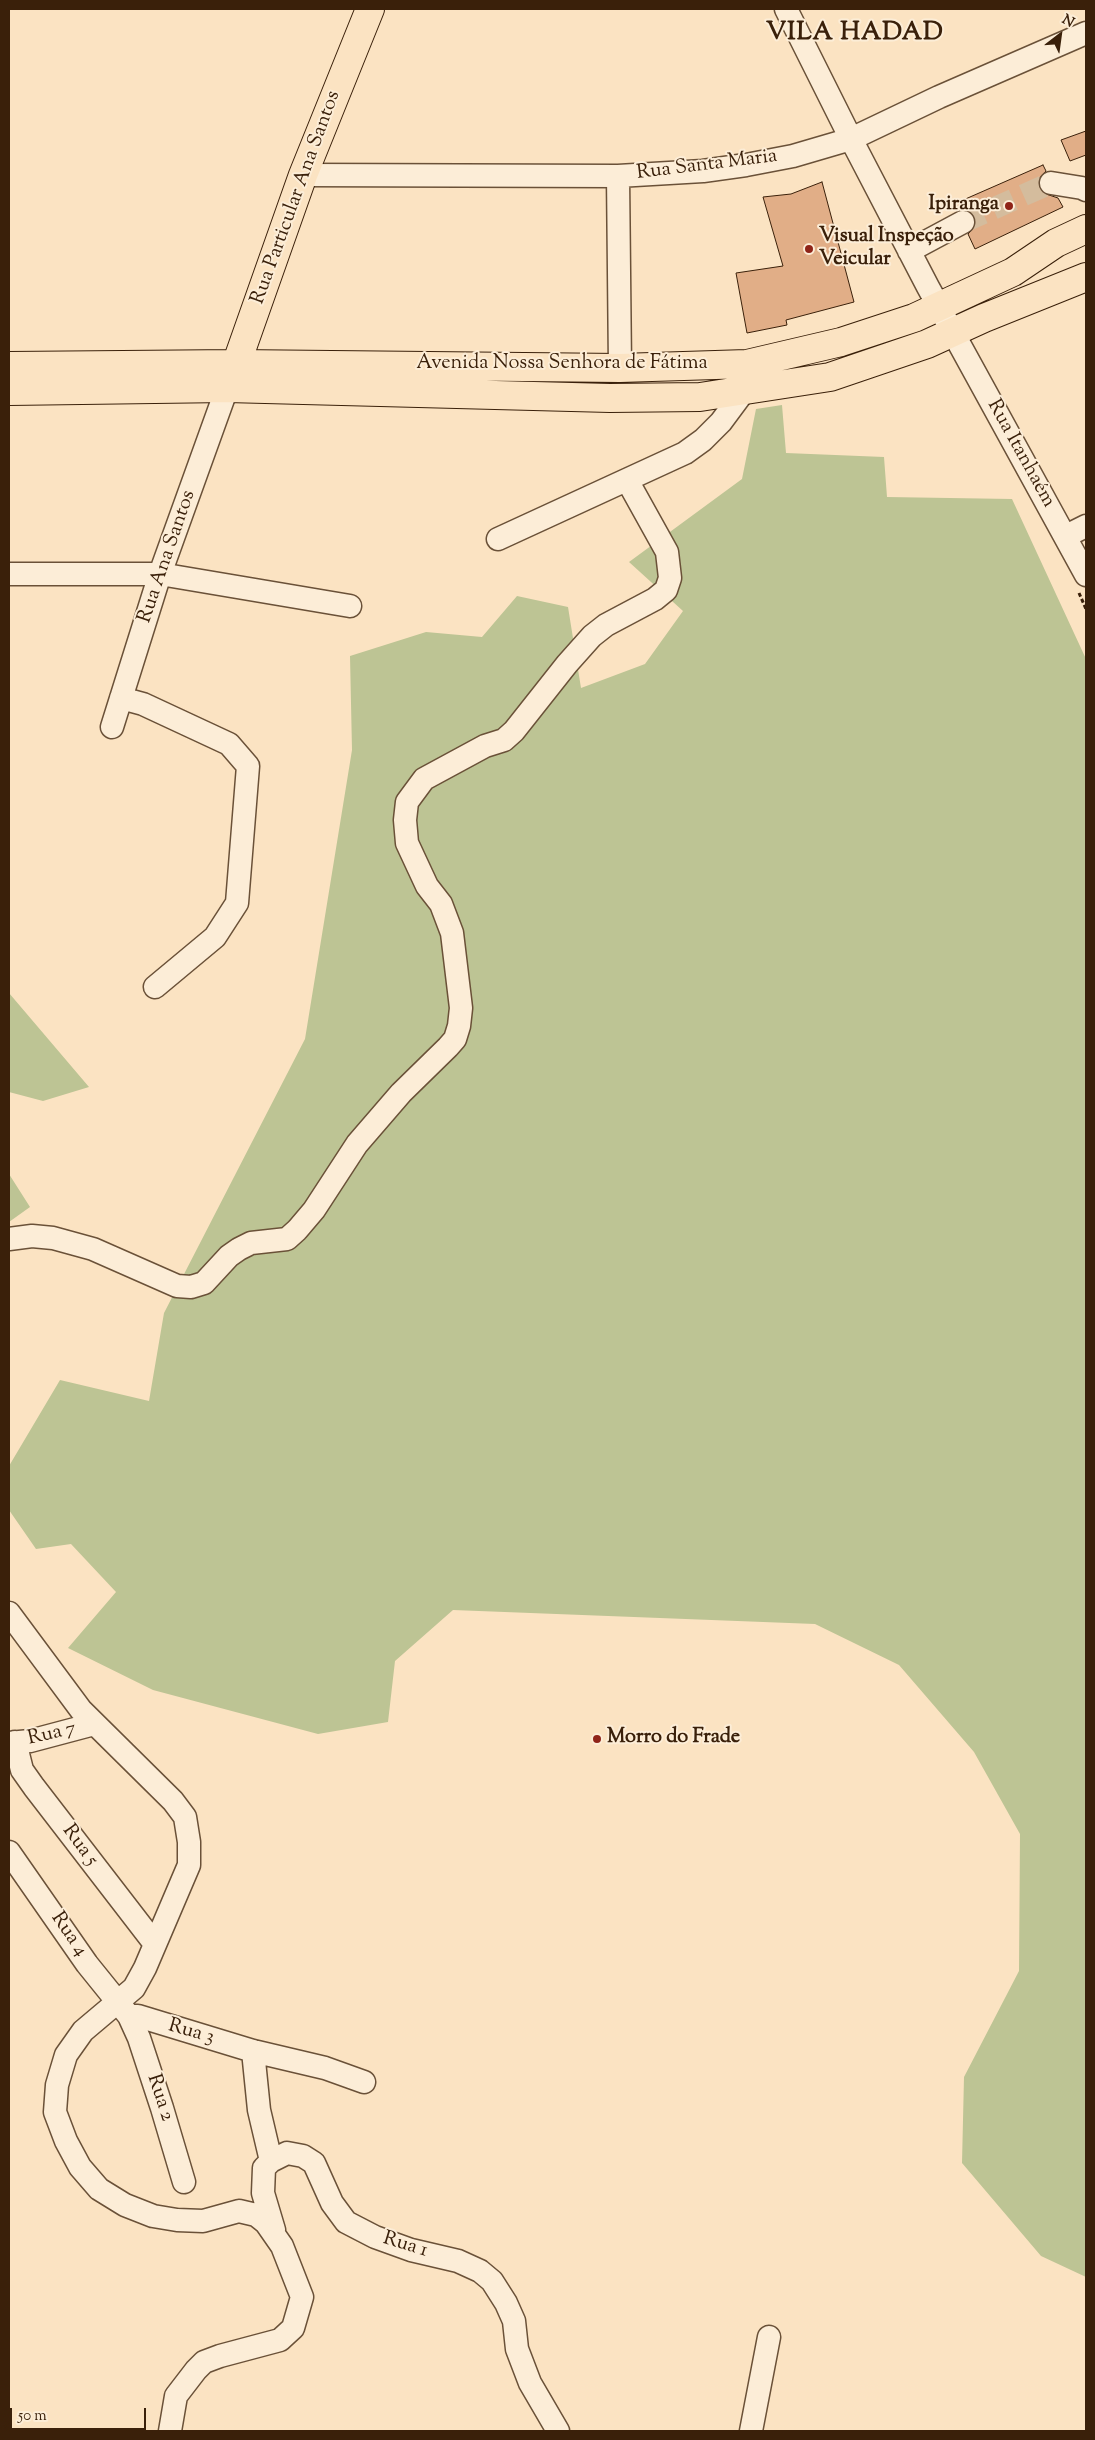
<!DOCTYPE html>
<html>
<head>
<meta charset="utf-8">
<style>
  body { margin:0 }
  #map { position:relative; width:1095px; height:2440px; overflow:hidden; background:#fbe3c2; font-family:"Sorts Mill Goudy",serif }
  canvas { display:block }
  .frame { position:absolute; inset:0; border:10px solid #3a200a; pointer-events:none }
  .north { position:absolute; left:1035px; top:10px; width:50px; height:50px; -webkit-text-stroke:4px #fcedd7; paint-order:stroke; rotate:30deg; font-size:14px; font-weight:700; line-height:20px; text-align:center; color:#3a200a }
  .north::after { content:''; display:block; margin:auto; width:18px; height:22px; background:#3a200a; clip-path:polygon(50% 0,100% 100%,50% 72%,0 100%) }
  .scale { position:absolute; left:10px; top:2408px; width:136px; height:22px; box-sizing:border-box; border:2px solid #3a200a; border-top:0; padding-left:6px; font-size:15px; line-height:18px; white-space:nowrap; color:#3a200a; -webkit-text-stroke:4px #fcedd7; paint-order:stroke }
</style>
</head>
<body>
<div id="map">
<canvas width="1095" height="2440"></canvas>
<div class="frame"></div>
<div class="north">N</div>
<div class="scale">50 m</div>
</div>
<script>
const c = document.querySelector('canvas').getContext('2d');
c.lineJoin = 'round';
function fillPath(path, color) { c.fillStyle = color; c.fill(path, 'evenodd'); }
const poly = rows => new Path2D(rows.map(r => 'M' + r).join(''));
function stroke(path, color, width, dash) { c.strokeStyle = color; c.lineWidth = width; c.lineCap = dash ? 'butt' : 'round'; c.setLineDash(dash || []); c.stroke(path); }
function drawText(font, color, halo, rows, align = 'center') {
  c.font = font + ' "Sorts Mill Goudy",serif'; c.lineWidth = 4; c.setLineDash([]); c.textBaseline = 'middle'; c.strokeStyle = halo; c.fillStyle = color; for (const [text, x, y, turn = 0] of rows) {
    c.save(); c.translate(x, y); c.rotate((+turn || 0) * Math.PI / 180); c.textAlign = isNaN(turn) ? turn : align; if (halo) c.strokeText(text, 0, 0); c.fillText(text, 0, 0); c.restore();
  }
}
const green = poly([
  [782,405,786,453,884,457,887,497,1012,499,1086,659,1086,2277,1041,2256,962,2163,964,2077,1019,1971,1020,1834,974,1752,899,1665,815,1624,453,1610,395,1661,388,1722,318,1734,153,1690,68,1648,116,1592,71,1544,36,1549,9,1510,9,1466,60,1380,149,1401,164,1313,305,1039,352,750,350,656,426,632,482,637,517,596,568,607,581,688,645,664,683,611,629,562,742,479,756,409],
  [9,993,89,1087,43,1101,9,1092],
  [9,1174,30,1207,9,1222]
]);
const building = poly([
  [1086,131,1086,155,1070,161,1061,140,1086,131],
  [1043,165,1046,171,1038,180,1039,188,1043,193,1058,198,1063,207,975,249,968,234,974,228,975,216,969,211,957,210,954,204,1043,165],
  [822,182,854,302,786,320,787,325,747,333,736,273,783,266,763,197,791,194,822,182]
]);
const minorTunnel = poly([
  [963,222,1051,183]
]);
const path = poly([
  [1079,593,1086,609]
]);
const minor = poly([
  [786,9,851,139,928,287,1086,575],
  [303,175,618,176,703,171,746,165,793,156,851,139,939,97,1086,33],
  [618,176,620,368],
  [1051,183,1082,188,1086,190],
  [909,251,963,222],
  [1066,536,1086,526],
  [498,539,685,453,703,440,721,422,744,391],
  [9,574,160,574,350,606],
  [121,698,143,704,229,744,248,766,237,903,215,937,155,987],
  [112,727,160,574,227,388],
  [9,1239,32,1236,53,1238,93,1249,177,1286,191,1287,204,1283,229,1256,239,1249,251,1243,287,1239,297,1230,314,1210,357,1144,401,1093,448,1047,455,1039,459,1026,461,1008,452,933,441,904,427,886,407,843,405,820,407,802,424,779,485,746,504,740,514,731,567,664,592,636,606,625,655,599,666,590,670,578,667,552,627,480],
  [9,1613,81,1710,173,1801,185,1817,189,1842,189,1865,145,1968,134,1988,83,2031,66,2055,57,2085,55,2112,66,2141,80,2167,99,2189,125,2205,153,2216,177,2220,203,2221,239,2211,256,2215,266,2223,282,2246,302,2297,293,2328,280,2340,220,2356,204,2362,196,2370,176,2396,170,2431],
  [15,1742,22,1770,34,1787,155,1944],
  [9,1743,30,1741,94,1724],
  [9,1852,87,1964,129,2016,139,2038,162,2108,184,2182],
  [129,2016,138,2016,253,2051,325,2068,364,2082],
  [253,2051,259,2110,271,2161],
  [274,2230,263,2193,264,2168,271,2161,287,2153,303,2156,314,2163,332,2203,346,2222,375,2237,411,2250,458,2261,480,2271,492,2281,506,2303,514,2321,517,2349,530,2383,558,2431],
  [751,2431,769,2337]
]);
const major = poly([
  [9,366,236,364,620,368,747,364,841,342,914,318,1013,272,1056,243,1086,229],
  [231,379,303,175,370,9],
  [9,391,227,388,610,398,700,397,830,377,927,344,984,318,1086,277]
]);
const markers = [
  [1009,206,5,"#8f2418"],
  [809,249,5,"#8f2418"],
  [597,1739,5,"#8f2418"]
];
const streetNames = [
  ["Rua Santa Maria",707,166,-7],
  ["Rua Particular Ana Santos",297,198,-70],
  ["Avenida Nossa Senhora de Fátima",562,365],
  ["Rua Itanhaém",1020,454,61],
  ["Rua Ana Santos",168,557,-71],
  ["Rua 7",52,1735,-13],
  ["Rua 5",79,1846,54],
  ["Rua 4",68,1935,56],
  ["Rua 3",191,2033,16],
  ["Rua 2",159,2098,72],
  ["Rua 1",405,2246,17]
];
const poiNames = [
  ["Ipiranga",999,206,"right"],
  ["Visual Inspeção",819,238],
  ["Veicular",819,261],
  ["Morro do Frade",607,1739]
];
const districtNames = [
  ["VILA HADAD",855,35]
];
fillPath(green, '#bdc494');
fillPath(building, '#e1ae87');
stroke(building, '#3a200a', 1);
stroke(minorTunnel, '#d4bc9d', 22, [22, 11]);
stroke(minor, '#6a5138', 25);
stroke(major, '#3a200a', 30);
stroke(path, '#3a200a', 3, [4, 2.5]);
stroke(minor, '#fcedd7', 22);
stroke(major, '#fbe3c2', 28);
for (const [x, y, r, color] of markers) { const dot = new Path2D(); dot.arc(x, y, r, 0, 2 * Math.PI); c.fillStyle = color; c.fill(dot); stroke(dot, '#fcedd7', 2); }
drawText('20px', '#3a200a', '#fcedd7', streetNames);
drawText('bold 20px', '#3a200a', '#fcedd7', poiNames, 'left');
c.letterSpacing = '1px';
drawText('bold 25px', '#3a200a', '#fcedd7', districtNames);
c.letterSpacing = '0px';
</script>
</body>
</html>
